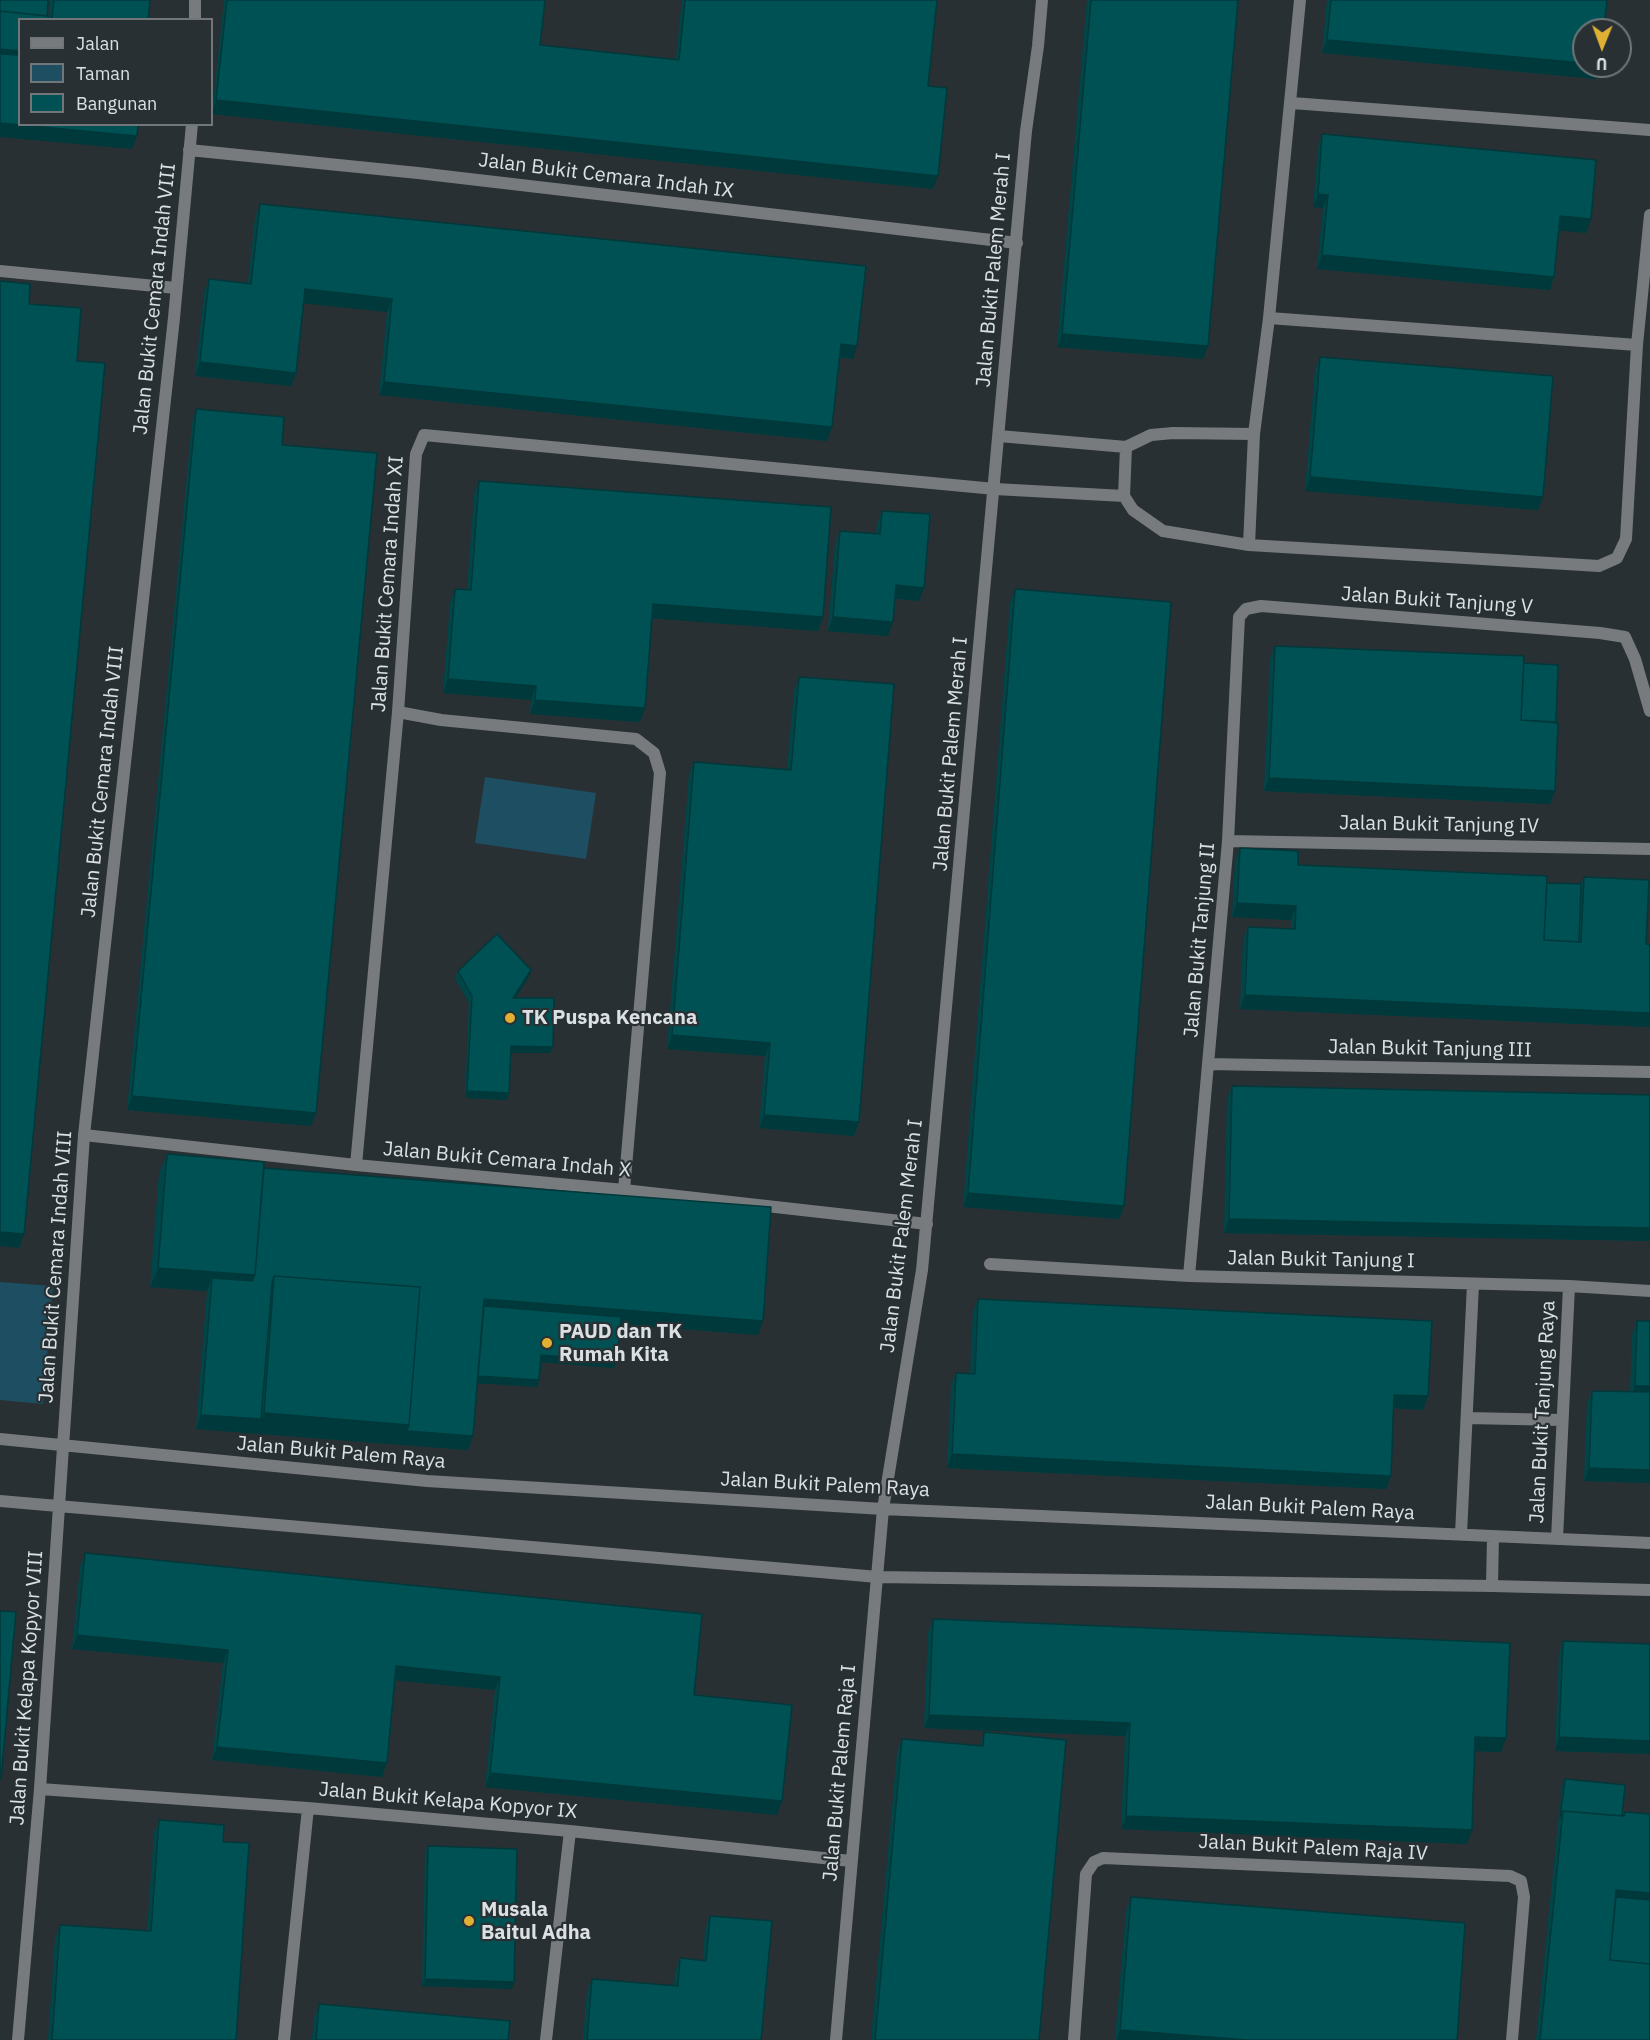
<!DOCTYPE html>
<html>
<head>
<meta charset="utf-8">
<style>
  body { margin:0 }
  #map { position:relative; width:1650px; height:2040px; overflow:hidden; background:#283034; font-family:"IBM Plex Sans",sans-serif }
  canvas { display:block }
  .legend { position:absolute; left:18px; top:18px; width:195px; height:108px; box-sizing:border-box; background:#283034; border:2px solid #70767a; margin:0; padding:8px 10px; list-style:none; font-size:18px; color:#dbe0e3 }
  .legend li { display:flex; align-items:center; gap:12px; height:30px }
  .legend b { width:30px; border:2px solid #70767a }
  .north { position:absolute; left:1572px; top:18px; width:60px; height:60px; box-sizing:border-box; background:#283034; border:2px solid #70767a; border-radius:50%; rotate:181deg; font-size:16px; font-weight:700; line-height:24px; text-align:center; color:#dbe0e3 }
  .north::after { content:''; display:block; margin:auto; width:21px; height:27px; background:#e0b034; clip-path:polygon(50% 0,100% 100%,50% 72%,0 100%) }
</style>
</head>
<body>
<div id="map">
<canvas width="1650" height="2040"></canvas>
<ul class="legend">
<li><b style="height:8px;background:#787b7e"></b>Jalan</li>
<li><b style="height:16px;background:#1e4e62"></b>Taman</li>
<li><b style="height:16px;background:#005154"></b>Bangunan</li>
</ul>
<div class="north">U</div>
</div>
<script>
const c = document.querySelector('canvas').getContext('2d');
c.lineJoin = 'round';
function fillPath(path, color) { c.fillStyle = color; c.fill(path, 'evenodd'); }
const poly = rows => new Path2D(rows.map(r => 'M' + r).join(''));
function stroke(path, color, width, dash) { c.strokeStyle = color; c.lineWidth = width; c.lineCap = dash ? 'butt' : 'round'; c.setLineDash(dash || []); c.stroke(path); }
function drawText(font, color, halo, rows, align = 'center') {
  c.font = font + ' "IBM Plex Sans",sans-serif'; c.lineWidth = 4.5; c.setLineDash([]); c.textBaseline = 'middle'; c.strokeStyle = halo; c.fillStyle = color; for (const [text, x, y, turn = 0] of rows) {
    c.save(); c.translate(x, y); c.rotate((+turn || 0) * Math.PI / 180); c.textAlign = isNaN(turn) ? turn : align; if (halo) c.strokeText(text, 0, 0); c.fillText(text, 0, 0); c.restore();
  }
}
const green = poly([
  [485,777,596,793,586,859,475,843],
  [0,1282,53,1286,43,1404,0,1400]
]);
const street = poly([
  [195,20,195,0],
  [1292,103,1650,130],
  [189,150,418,173,1017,243],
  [0,271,176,288],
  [1269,318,1637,345],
  [999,436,1126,447,1151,435,1173,433,1254,434],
  [1124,496,1126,447],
  [1249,545,1254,434,1269,318,1300,0],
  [398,712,441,720,636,739,654,753,660,773,624,1190],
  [1228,841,1650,849],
  [1208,1064,1650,1072],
  [84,1135,356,1165,624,1190,927,1224],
  [356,1165,398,712,416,454,424,435,995,489,1124,496,1133,510,1163,531,1249,545,1599,566,1617,558,1626,539,1637,345,1650,215],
  [990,1264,1189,1276,1569,1286,1650,1291],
  [1189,1276,1228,841,1239,617,1246,609,1261,606,1600,633,1625,637,1635,659,1650,711],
  [1467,1418,1562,1420],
  [0,1439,427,1481,883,1509,1650,1543],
  [0,1501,878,1577,1492,1586,1650,1590],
  [1461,1534,1473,1284],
  [1557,1539,1569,1286],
  [1492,1586,1493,1536],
  [40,1789,308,1808,570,1831,851,1861],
  [18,2040,40,1789,84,1135,174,318,192,124],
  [284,2040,308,1808],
  [546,2040,570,1831],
  [836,2040,883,1509,922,1270,1026,131,1038,46,1042,0],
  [1074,2040,1086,1874,1094,1862,1103,1858,1510,1876,1521,1881,1524,1897,1512,2040]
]);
const wall = poly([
  [50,0,150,0,148,20,48,20],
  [224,0,545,0,540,45,676,59,682,0,937,0,928,86,933,189,212,114],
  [1087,0,1238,0,1208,346,1203,359,1057,347],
  [1327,0,1607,0,1584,66,1601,66,1596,79,1322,53],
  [1322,134,1591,219,1586,233,1559,230,1554,277,1550,290,1317,269,1323,208,1313,207,1318,148],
  [260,204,853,359,840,358,832,427,827,441,379,395,387,312,354,308,303,303,296,373,291,386,195,376,204,293,209,279,248,283,255,218],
  [1320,357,1543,497,1538,510,1305,491,1315,370],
  [196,409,282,445,311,1126,127,1110,192,423],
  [479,481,823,617,818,631,652,618,640,722,530,714,531,700,443,693,450,603,455,589,467,590,474,495],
  [882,511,924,588,919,601,895,599,888,636,828,631,835,545,840,531,876,534,877,525],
  [1015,589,1124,1206,1119,1219,963,1207,1010,603],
  [1275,646,1524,663,1556,722,1555,791,1550,804,1264,791,1270,659],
  [799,677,859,1122,854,1136,759,1128,765,1056,667,1049,689,775,694,762,787,769,794,691],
  [1240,848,1298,865,1547,883,1581,884,1584,877,1646,944,1650,945,1650,1027,1240,1009,1243,940,1248,927,1291,929,1291,920,1232,917,1235,862],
  [458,971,529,977,515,998,550,1053,510,1053,509,1093,507,1100,465,1098,469,1003,455,978],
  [1232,1086,1650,1095,1650,1241,1224,1233,1227,1100],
  [167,1154,264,1168,758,1335,620,1324,614,1368,541,1362,539,1380,537,1387,477,1383,473,1436,468,1450,196,1429,207,1291,150,1287,159,1174],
  [978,1299,1428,1396,1423,1410,1394,1408,1391,1476,1386,1489,947,1468,951,1386,956,1373,970,1373,973,1312],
  [1637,1321,1650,1483,1584,1481,1587,1404,1592,1391,1630,1392,1632,1335],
  [85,1553,694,1695,777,1815,485,1787,495,1690,395,1680,387,1763,382,1777,212,1760,223,1663,72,1649,80,1567],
  [933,1619,1501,1752,1475,1751,1467,1844,1121,1829,1125,1736,924,1728,928,1633],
  [1563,1641,1650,1644,1650,1754,1555,1751,1559,1654],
  [984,1732,1039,2040,871,2040,897,1753,902,1739,980,1746],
  [1565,1779,1622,1816,1623,1816,1625,1812,1650,2040,1536,2040,1558,1824,1562,1786],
  [159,1820,223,1842,236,2040,48,2040,55,1939,60,1925,147,1931,154,1833],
  [428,1846,512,1989,422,1986,425,1853],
  [1131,1897,1457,2040,1115,2040,1126,1911],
  [710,1916,761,2040,583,2040,587,1992,592,1979,674,1986,675,1972,680,1958,703,1960,705,1930],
  [319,2004,508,2040,312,2040,314,2018]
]);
const shadedWall = poly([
  [1327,40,1584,63,1584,66,1601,66,1596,79,1322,53],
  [0,49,20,51,20,65,0,63],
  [216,100,938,176,933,189,212,114],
  [0,123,137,136,132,149,0,137],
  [1318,194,1328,195,1323,208,1313,207],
  [1560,216,1591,219,1586,233,1555,230],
  [1322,255,1554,277,1550,290,1317,269],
  [305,289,392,299,387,312,300,303],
  [1062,334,1208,346,1203,359,1057,347],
  [841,344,857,346,853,359,837,357],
  [200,362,296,373,291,386,195,376],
  [384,382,832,427,827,441,379,395],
  [1310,477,1543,497,1538,510,1305,491],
  [896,585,924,588,919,601,891,598],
  [653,604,823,617,818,631,648,618],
  [833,617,893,622,888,636,828,631],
  [448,679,536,686,531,700,443,693],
  [535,700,645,708,640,722,530,714],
  [1269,778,1555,791,1550,804,1264,791],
  [1237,903,1296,906,1291,920,1232,917],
  [531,970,529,977,511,1005,513,998],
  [1245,995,1650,1013,1650,1027,1240,1009],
  [672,1035,770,1043,765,1056,667,1049],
  [511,1046,553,1047,550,1053,508,1053],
  [467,1091,509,1093,507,1100,465,1098],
  [132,1096,316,1113,311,1126,127,1110],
  [764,1115,859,1122,854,1136,759,1128],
  [968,1193,1124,1206,1119,1219,963,1207],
  [1229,1219,1650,1228,1650,1241,1224,1233],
  [0,1232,24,1234,19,1248,0,1246],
  [158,1268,255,1275,247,1294,212,1278,207,1291,150,1287],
  [484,1299,763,1321,758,1335,481,1313],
  [541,1355,617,1361,614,1368,539,1362],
  [476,1376,539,1380,537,1387,473,1383],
  [1635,1386,1650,1386,1650,1400,1630,1399],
  [1394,1395,1428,1396,1423,1410,1389,1408],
  [264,1413,409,1425,473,1436,468,1450,196,1429,201,1415,261,1419],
  [952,1454,1391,1476,1386,1489,947,1468],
  [1589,1468,1650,1470,1650,1483,1584,1481],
  [77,1635,228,1650,223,1663,72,1649],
  [396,1666,500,1677,495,1690,391,1680],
  [929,1715,1130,1723,1125,1736,924,1728],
  [1475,1737,1506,1738,1501,1752,1471,1751],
  [1559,1737,1650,1741,1650,1754,1555,1751],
  [217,1747,387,1763,382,1777,212,1760],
  [490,1773,782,1801,777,1815,485,1787],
  [1126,1816,1472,1830,1467,1844,1121,1829],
  [1616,1890,1650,1893,1650,1907,1613,1904],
  [425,1979,514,1982,512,1989,422,1986],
  [1120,2030,1248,2040,1116,2040]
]);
const building = poly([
  [0,0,48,0,47,16,0,11,0,0],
  [54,0,150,0,148,20,52,20,54,0],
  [227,0,545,0,540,45,679,60,685,0,937,0,928,86,947,88,938,176,216,100,227,0],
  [1091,0,1238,0,1208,346,1062,334,1091,0],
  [1331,0,1607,0,1604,30,1584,30,1584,63,1327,40,1331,0],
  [0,11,48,16,48,20,20,20,20,51,0,49,0,11],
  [0,54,20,55,20,124,138,124,137,136,0,123,0,54],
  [1322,134,1596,160,1591,219,1560,216,1554,277,1322,255,1328,195,1318,194,1322,134],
  [260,204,866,266,857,346,841,344,832,427,384,382,392,299,359,295,305,289,296,373,200,362,209,279,251,284,260,204],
  [0,281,30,284,29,304,81,308,77,361,105,363,24,1234,0,1232,0,281],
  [1320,357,1553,376,1543,497,1310,477,1320,357],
  [196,409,284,417,282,445,377,453,316,1113,132,1096,196,409],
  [479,481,831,507,823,617,653,604,645,708,535,700,536,686,448,679,455,589,471,590,479,481],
  [882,511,930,514,924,588,896,585,893,622,833,617,840,531,880,534,882,511],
  [1015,589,1171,602,1124,1206,968,1193,1015,589],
  [1275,646,1524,656,1521,720,1558,723,1555,791,1269,778,1275,646],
  [1524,663,1558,665,1556,722,1521,720,1524,663],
  [799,677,894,684,859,1122,764,1115,770,1043,672,1035,694,762,791,770,799,677],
  [1240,848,1298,851,1298,865,1547,876,1544,940,1581,942,1584,877,1649,880,1646,944,1650,945,1650,1013,1245,995,1248,927,1295,929,1296,906,1237,903,1240,848],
  [1547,883,1581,884,1579,942,1544,940,1547,883],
  [497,934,531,970,513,998,554,998,553,1047,511,1046,509,1093,467,1091,472,996,458,971,497,934],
  [1232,1086,1650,1095,1650,1228,1229,1219,1232,1086],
  [167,1154,264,1162,255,1275,158,1268,167,1154],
  [264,1168,771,1207,763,1321,484,1299,473,1436,407,1431,409,1425,420,1287,274,1276,272,1283,261,1419,201,1415,212,1278,252,1281,255,1275,264,1168],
  [274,1276,420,1287,409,1425,264,1413,274,1276],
  [978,1299,1432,1321,1428,1396,1394,1395,1391,1476,952,1454,956,1373,975,1374,978,1299],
  [484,1306,621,1317,617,1361,541,1355,539,1380,478,1376,484,1306],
  [1637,1321,1650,1321,1650,1386,1635,1386,1637,1321],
  [1592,1391,1650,1392,1650,1470,1589,1468,1592,1391],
  [85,1553,702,1614,694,1695,792,1705,782,1801,490,1773,500,1677,396,1666,387,1763,217,1747,228,1650,77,1635,85,1553],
  [0,1611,16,1612,1,1779,0,1779,0,1611],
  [933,1619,1510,1643,1506,1738,1475,1737,1472,1830,1126,1816,1130,1723,929,1715,933,1619],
  [1563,1641,1650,1644,1650,1741,1559,1737,1563,1641],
  [984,1732,1066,1740,1039,2040,875,2040,902,1739,983,1746,984,1732],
  [1565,1779,1625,1785,1622,1816,1563,1811,1560,1817,1565,1779],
  [1563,1811,1624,1816,1625,1812,1650,1814,1650,1893,1616,1890,1610,1960,1650,1964,1650,2040,1540,2040,1563,1811],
  [159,1820,224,1825,223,1842,249,1843,236,2040,52,2040,60,1925,151,1931,159,1820],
  [428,1846,517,1849,514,1982,425,1979,428,1846],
  [1131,1897,1465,1923,1457,2040,1248,2040,1120,2030,1131,1897],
  [1616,1897,1650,1900,1650,1964,1610,1960,1616,1897],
  [710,1916,772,1921,761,2040,587,2040,592,1979,678,1986,680,1958,706,1961,710,1916],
  [319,2004,510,2021,508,2040,316,2040,319,2004]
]);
const markers = [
  [510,1018,6,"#e0b034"],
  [547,1343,6,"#e0b034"],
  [469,1921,6,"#e0b034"]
];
const streetNames = [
  ["Jalan Bukit Cemara Indah IX",606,176,7],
  ["Jalan Bukit Palem Merah I",994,270,-85],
  ["Jalan Bukit Cemara Indah VIII",155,299,-84],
  ["Jalan Bukit Cemara Indah XI",388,584,-86],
  ["Jalan Bukit Tanjung V",1437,601,4],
  ["Jalan Bukit Palem Merah I",951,754,-85],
  ["Jalan Bukit Cemara Indah VIII",103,782,-84],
  ["Jalan Bukit Tanjung IV",1439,825,1],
  ["Jalan Bukit Tanjung II",1200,940,-85],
  ["Jalan Bukit Tanjung III",1430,1049,1],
  ["Jalan Bukit Cemara Indah X",507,1160,5],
  ["Jalan Bukit Palem Merah I",902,1236,-83],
  ["Jalan Bukit Tanjung I",1321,1260,1],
  ["Jalan Bukit Cemara Indah VIII",56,1267,-86],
  ["Jalan Bukit Tanjung Raya",1543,1412,-87],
  ["Jalan Bukit Palem Raya",341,1453,5],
  ["Jalan Bukit Palem Raya",825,1485,3],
  ["Jalan Bukit Palem Raya",1310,1508,3],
  ["Jalan Bukit Kelapa Kopyor VIII",27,1688,-86],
  ["Jalan Bukit Palem Raja I",840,1773,-85],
  ["Jalan Bukit Kelapa Kopyor IX",448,1801,5],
  ["Jalan Bukit Palem Raja IV",1313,1848,3]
];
const poiNames = [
  ["TK Puspa Kencana",522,1018],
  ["PAUD dan TK",559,1332],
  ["Rumah Kita",559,1355],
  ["Musala",481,1910],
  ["Baitul Adha",481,1933]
];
fillPath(green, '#1e4e62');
stroke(street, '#787b7e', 12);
fillPath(wall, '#004648');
fillPath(shadedWall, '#00393b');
fillPath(building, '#005154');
stroke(building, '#00393b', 1.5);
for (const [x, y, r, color] of markers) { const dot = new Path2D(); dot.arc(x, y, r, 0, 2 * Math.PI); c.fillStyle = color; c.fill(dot); stroke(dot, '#283034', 2); }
drawText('20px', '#dbe0e3', '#283034', streetNames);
drawText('bold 20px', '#dbe0e3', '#283034', poiNames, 'left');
</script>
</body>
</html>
